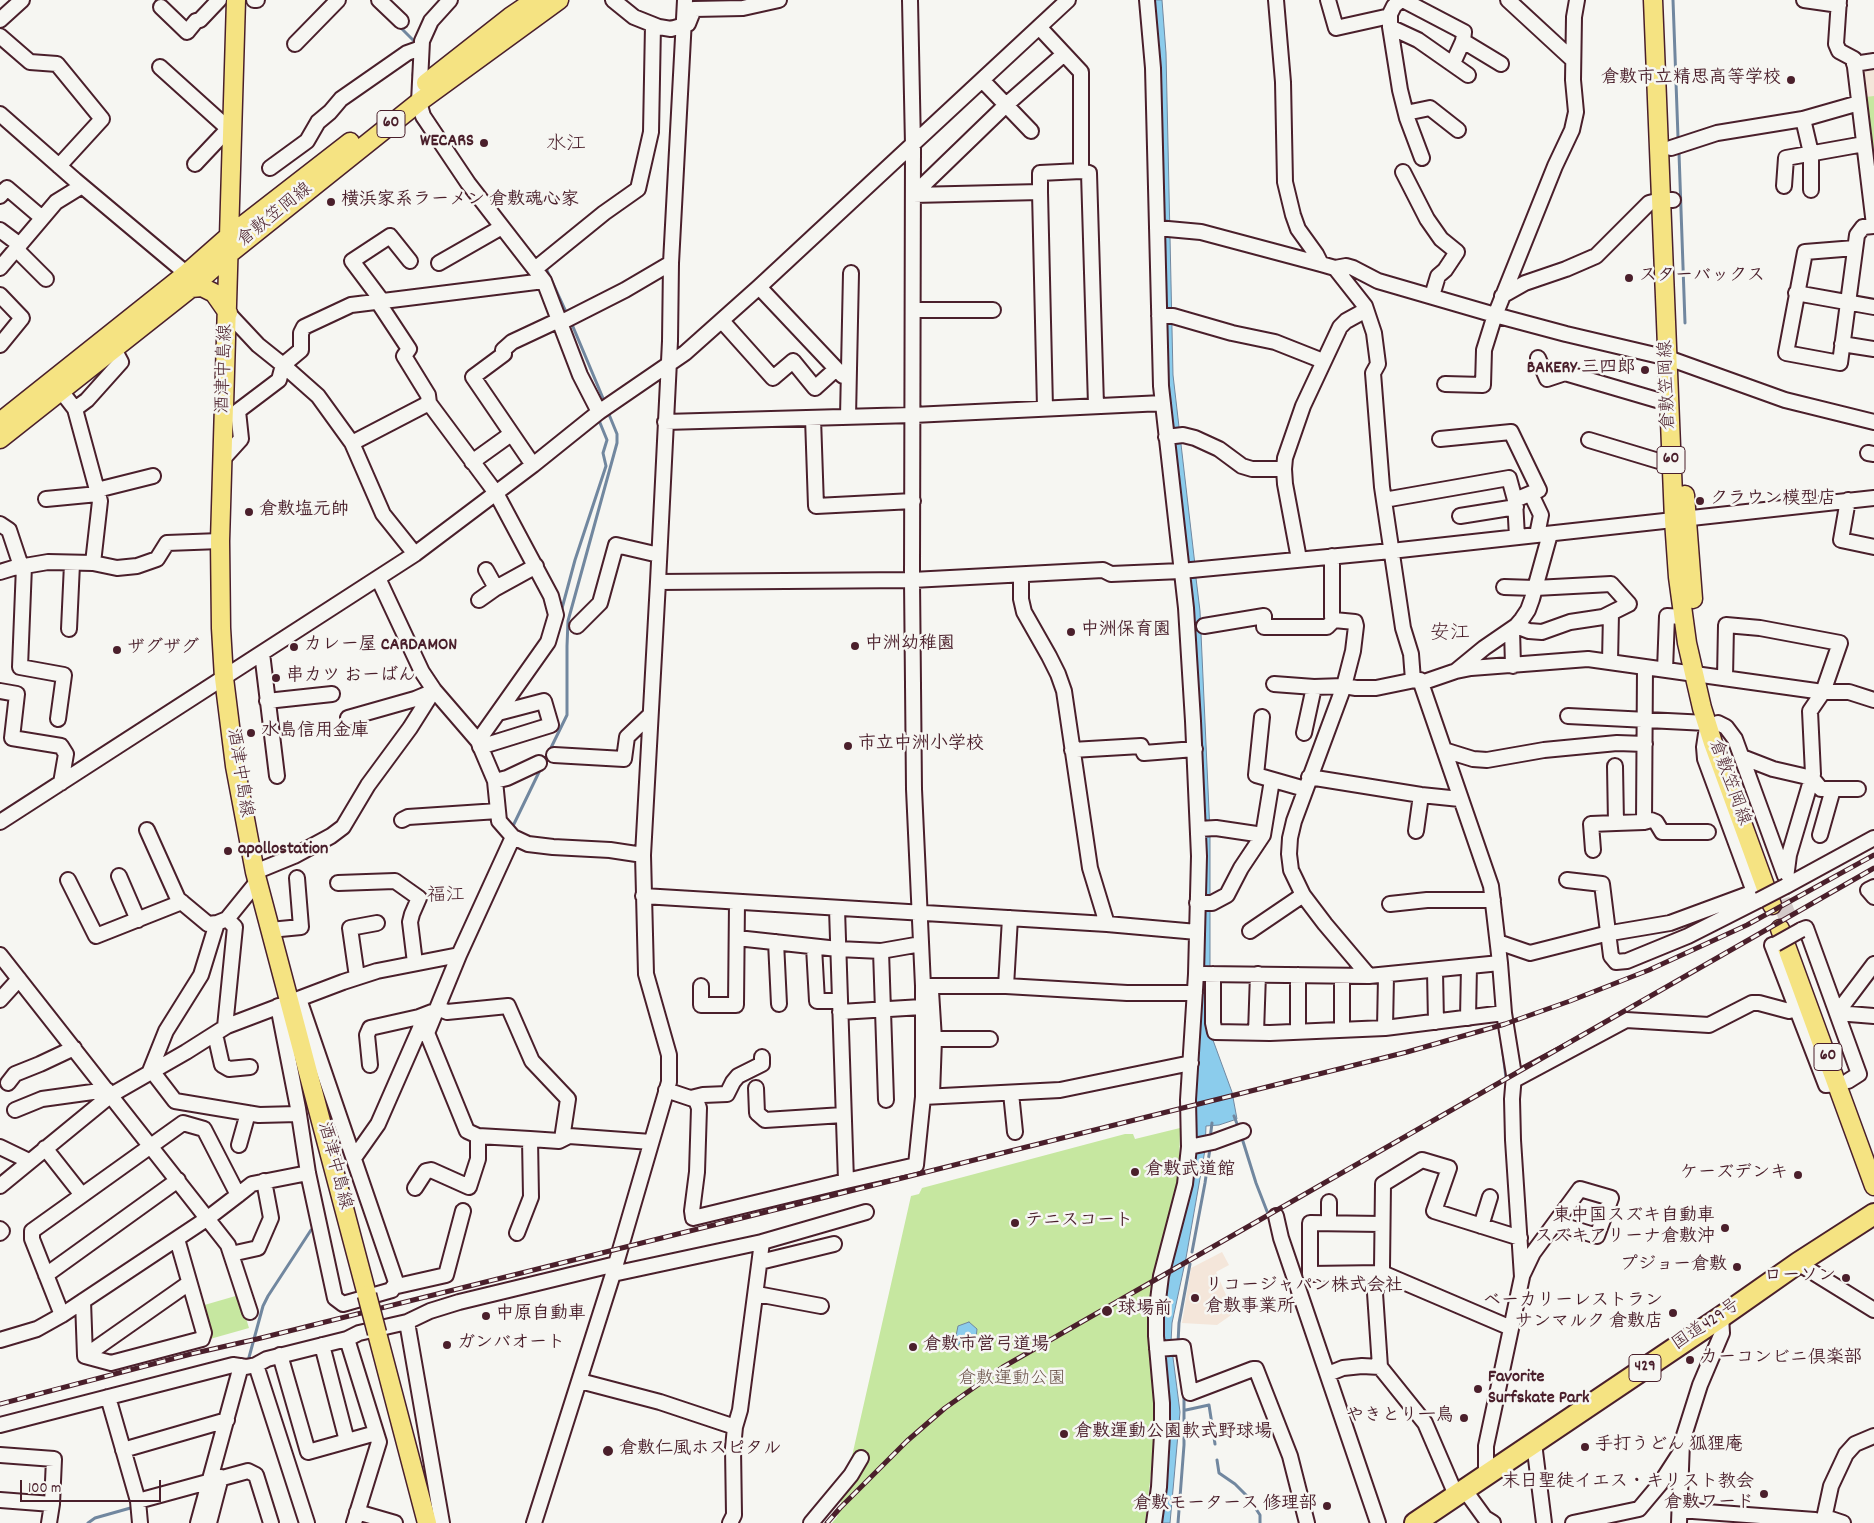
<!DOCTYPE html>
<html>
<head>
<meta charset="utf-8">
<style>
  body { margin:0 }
  #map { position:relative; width:1874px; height:1523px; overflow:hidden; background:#f6f6f2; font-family:Dekko,sans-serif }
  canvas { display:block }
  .scale { position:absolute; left:20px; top:1480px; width:141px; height:22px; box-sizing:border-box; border:2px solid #4a1f2b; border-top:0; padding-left:6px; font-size:15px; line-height:18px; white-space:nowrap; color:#4a1f2b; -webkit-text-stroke:4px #f6f6f2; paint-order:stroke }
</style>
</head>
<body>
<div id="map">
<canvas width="1874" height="1523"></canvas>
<div class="scale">100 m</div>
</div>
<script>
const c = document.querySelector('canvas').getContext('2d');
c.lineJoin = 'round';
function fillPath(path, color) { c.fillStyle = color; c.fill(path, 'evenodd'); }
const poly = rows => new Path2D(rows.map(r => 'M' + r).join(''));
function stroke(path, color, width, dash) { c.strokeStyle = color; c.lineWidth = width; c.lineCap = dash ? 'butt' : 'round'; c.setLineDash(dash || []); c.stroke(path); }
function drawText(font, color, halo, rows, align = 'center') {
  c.font = font + ' Dekko,"Klee One",sans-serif'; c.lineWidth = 5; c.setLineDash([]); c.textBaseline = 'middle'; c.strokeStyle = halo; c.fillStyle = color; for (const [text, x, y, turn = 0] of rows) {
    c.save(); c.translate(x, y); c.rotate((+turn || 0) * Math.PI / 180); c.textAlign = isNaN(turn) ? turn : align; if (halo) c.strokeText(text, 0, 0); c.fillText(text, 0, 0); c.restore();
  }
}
const built = poly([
  [1874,64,1874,192,1859,66],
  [1222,1252,1229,1265,1216,1272,1234,1313,1217,1325,1182,1323,1191,1268]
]);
const green = poly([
  [1874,96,1874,149,1871,150,1865,97],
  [1180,1128,1179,1174,1150,1291,1149,1331,1156,1432,1145,1523,832,1523,837,1517,845,1487,911,1196,919,1194,922,1188,1125,1134,1133,1134,1135,1139],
  [239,1295,249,1328,210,1339,201,1306]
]);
const water = poly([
  [1152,0,1162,0,1166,53,1173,375,1195,565,1189,566,1184,562,1166,393,1152,0],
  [1196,578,1200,611,1210,833,1210,1032,1232,1092,1237,1119,1219,1125,1206,1126,1205,1150,1186,1258,1172,1323,1171,1342,1180,1412,1170,1523,1160,1523,1169,1414,1162,1342,1163,1310,1194,1099,1197,1026,1186,579,1196,578],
  [969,1322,977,1329,976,1339,970,1343,960,1343,956,1349,950,1348,947,1344,948,1340,951,1337,956,1336,958,1326,969,1322]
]);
const stream = poly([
  [1673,0,1678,137],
  [399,26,416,43],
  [413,75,414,68],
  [417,121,448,165],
  [1679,153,1685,323],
  [545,266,567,314],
  [571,322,605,403],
  [561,612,575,560,606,466,603,453,607,440,598,418],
  [544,762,567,715,567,646,568,621,617,443,617,434,608,412],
  [512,828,541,768],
  [1502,1045,1507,1086],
  [1234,1116,1239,1129],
  [1241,1135,1256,1183,1270,1219],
  [1210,1139,1212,1123],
  [1192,1252,1205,1183,1210,1148],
  [1178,1343,1179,1323,1190,1264],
  [248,1361,263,1306,268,1296,311,1230],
  [1186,1410,1209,1405,1215,1444],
  [1217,1460,1219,1473,1235,1484,1248,1497,1260,1515,1260,1523],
  [88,1523,95,1518,134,1507],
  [1178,1523,1184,1445,1184,1394]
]);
const majorTunnel = poly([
  [1781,900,1790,924]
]);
const minor = poly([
  [254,0,257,0],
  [379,0,401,21],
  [450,0,431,21,422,41,419,102,423,116,468,183,544,281,580,375,599,412],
  [613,0,634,17,659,27,671,29,688,24,694,9,743,8,779,0],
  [1147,0,1153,68,1161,386,1186,608,1193,721,1199,856,1196,974,1188,1100,1189,1147,1185,1184,1161,1276,1156,1316,1156,1336,1162,1403,1162,1434,1159,1487,1154,1523],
  [1276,0,1283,82,1285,182,1293,215,1298,229,1316,254,1321,264],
  [1328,0,1336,28,1390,16],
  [1401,0,1394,6,1390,14,1390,27,1400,90,1407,118,1422,158],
  [1403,0,1464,32,1463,41,1453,63],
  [1508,0,1573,60],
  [1804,0,1839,5],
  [1839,0,1836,44,1839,51,1854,59,1874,225],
  [161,7,187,32,196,21,200,20,219,0],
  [0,20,22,0],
  [1039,27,1081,72,1081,171],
  [1390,27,1418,40,1468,75],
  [0,36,30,62,57,64,102,119,59,166],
  [1463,41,1501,64],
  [295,44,338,0],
  [1854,64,1874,61],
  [160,67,232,132],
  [982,80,1031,131],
  [1406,113,1430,108,1458,130],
  [0,114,75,180,193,279],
  [1803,119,1811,153,1811,190],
  [1671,148,1717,133,1803,119,1859,103],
  [195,164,228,129],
  [270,168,307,141,318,122,330,112,341,99,407,53,421,48],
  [1403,172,1427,219,1441,239,1457,252,1445,270,1438,276,1432,296],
  [1784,186,1786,158,1864,144],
  [1040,192,1045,408],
  [913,195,1040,192,1040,173,1081,171,1089,173,1096,405],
  [913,195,1006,105,1064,54],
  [0,196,7,188,41,217],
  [1157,228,1201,232,1321,264,1335,268,1346,266,1353,268,1378,281,1495,315,1566,334,1668,358,1785,400,1874,422],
  [0,230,20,245],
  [1855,248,1805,252,1786,353,1840,363,1857,235,1863,227,1874,226],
  [16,249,46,279],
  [439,263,502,227],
  [0,268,56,202,82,186],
  [1335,268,1365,306,1374,333,1378,364,1373,373,1382,487,1403,628,1411,654,1413,680],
  [535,269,604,213,638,189,651,132,653,25],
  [759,287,843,376],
  [1796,293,1874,307],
  [0,295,22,318,0,345],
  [1502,296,1525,283,1566,269,1596,256,1649,203,1661,200,1673,200],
  [382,301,352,261,390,236,410,261],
  [913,310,993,310],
  [228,313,258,345,283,365,318,396,352,443,383,514,415,554],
  [1159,316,1173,316,1232,333,1275,342,1323,361],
  [722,321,773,378,793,361,815,388,836,369],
  [560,323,625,290,671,263],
  [1842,344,1874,349],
  [1538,358,1547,379,1565,373,1657,400,1669,400],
  [1445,384,1483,385,1484,350,1494,318,1555,166,1572,130,1576,112,1573,80,1574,17,1577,0],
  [61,391,75,409,100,501,93,563],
  [429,403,496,493,551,596,556,615,548,642,478,741],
  [75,409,87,400,121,362,114,349],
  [848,417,851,273],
  [813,418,816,506,913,501],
  [665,422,913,415,1163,403],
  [1166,437,1183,435,1195,438,1219,449,1242,466,1252,469,1284,469],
  [1440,439,1511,432,1539,490,1515,500],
  [1589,440,1672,465],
  [352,443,429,403,428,395,404,356,409,349,378,302],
  [1868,453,1874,454],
  [222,460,241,439,238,411,279,380,283,365,301,350,301,333,304,327,351,305,544,281],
  [472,462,511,434],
  [533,465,473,377,504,354,503,350,512,342,559,320],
  [97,490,153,476],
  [1531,494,1541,515,1537,535],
  [46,499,98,494],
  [1384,500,1509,478,1515,500,1517,537],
  [1848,500,1841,540,1874,547],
  [1460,516,1516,507],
  [0,524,9,530,21,566],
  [1332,556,1332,617,1334,620,1355,622,1356,626,1353,651,1344,686,1294,821,1290,838,1289,854,1291,870,1303,895,1325,924,1369,976],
  [1299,559,1285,484,1284,469,1285,458,1303,406,1340,327,1346,321,1366,310],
  [24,566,20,667,64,675,58,719],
  [486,570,496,588],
  [0,572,13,568,48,562,93,563,117,568,137,566,157,559,167,543,220,541],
  [1021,575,1021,599,1024,612,1049,656,1058,674,1064,691,1090,868,1107,924],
  [378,578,422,672,434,690,478,741,495,781,499,821,513,837,528,844,553,847,610,850,643,855],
  [658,582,912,580,1103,570,1111,574,1181,571,1391,551,1874,498],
  [1504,587,1535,588,1611,584,1629,604,1603,617,1570,622,1542,632,1529,631,1516,626],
  [479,600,496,588,536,566],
  [577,626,600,603,616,545,659,555],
  [1204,626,1264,616,1264,627,1327,627,1334,620],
  [69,629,72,564],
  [1512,629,1513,666],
  [262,653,277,776],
  [1610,662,1611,613],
  [1665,670,1667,616,1683,617],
  [1456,671,1471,668,1588,659,1823,692,1849,692,1874,700],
  [1725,678,1726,625,1760,628,1840,643,1823,692,1810,711,1813,774,1789,855,1786,878],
  [1421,683,1456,671,1484,648,1516,626,1522,619,1528,610,1532,599,1550,534],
  [1274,684,1314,687,1344,686,1356,688,1376,688,1415,680,1420,680,1491,886,1500,963,1504,1013,1514,1075,1512,1099,1513,1140,1522,1277,1486,1446,1486,1475],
  [0,691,17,694,12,738,61,746,66,754,61,783],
  [267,701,332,694],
  [1568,716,1707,723],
  [1262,717,1256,775,1305,789],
  [348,718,415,699,434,691],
  [1718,723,1726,727,1735,739,1785,876],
  [1707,727,1704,747,1705,759,1757,900],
  [1304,733,1314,687],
  [480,747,551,725,544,701,498,713],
  [1072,750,1141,746,1144,753,1195,749],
  [1444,750,1473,759,1487,760,1544,750,1617,743,1645,744],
  [554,755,624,759,627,737,650,715],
  [1742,757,1773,769,1812,778,1821,789,1858,789],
  [1615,766,1616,823,1644,822,1651,820,1656,822,1662,832,1708,832],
  [1309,777,1421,795,1460,799],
  [495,781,507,778,539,763],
  [402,820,408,817,498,811],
  [0,822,415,554,533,465,599,412,685,353,759,287,1068,0],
  [1644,822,1645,667],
  [1198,829,1216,828,1263,835,1272,780],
  [147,830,178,899,208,924,217,923,227,919,257,882],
  [1416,831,1421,795],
  [1820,835,1833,789],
  [513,837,459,955,427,1033,467,1131,478,1136,530,1139,559,1141,569,1136,651,1142],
  [1593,850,1591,824,1616,823],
  [255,872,294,856,331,836,343,827,368,785,410,728,434,690],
  [119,876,138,920],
  [68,880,96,936,182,902],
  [1567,880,1602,884,1611,956,1616,962,1627,961,1688,936,1759,900],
  [338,883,395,881,419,898,412,914,410,922,415,963],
  [1786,886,1874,838],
  [1874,887,1868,890,1874,897],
  [643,896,1107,924,1197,932],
  [1197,903,1212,903,1227,895,1241,868,1263,835],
  [1390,904,1427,900,1493,900],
  [837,909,846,1181,916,1165,923,1097,923,986,914,789,912,580,913,145,910,0],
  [270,930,301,927,297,878],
  [1801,930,1806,928,1859,1074,1848,1081],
  [1250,931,1303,895],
  [737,938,838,949,881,951,921,944],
  [776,942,779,1004],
  [1498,942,1530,953,1605,934,1670,923,1754,892],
  [1776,944,1772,945,1826,1085,1838,1084],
  [814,947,817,1001,840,1001],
  [881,951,886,1100],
  [0,955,228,1245,250,1312],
  [1435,971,1436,1022],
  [1204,974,1369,976,1500,963],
  [1213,974,1213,1023,1215,1032,1270,1033,1385,1028,1504,1013],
  [1298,975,1298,1031],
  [357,977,350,928,377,923],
  [1342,977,1342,1030],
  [701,986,701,1005,736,1005,737,902],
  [923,986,1006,986,1127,993,1195,993],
  [1006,986,1010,918],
  [931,991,934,1039,932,1095],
  [0,1000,19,979],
  [278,1006,298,1108,308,1173,335,1298,343,1304,392,1290,396,1282,299,999],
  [437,1008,447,1012,508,1006,532,1061,568,1099,562,1139],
  [840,1012,922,1007],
  [1837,1013,1874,964],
  [1837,1013,1874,1016],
  [1468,1018,1469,966],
  [225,1027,235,927,227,919],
  [1385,1028,1386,976],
  [1256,1033,1258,974],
  [215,1034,222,1065,229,1069,250,1067],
  [934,1039,990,1039],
  [370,1065,367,1035,370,1028,419,1017,432,1012],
  [150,1071,166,1031,201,975,217,923],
  [152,1071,175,1101,259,1115,298,1114],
  [1514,1080,1626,1020,1709,1025,1752,1003,1759,1003,1789,1011,1797,1009],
  [8,1083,15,1074,40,1064,74,1048],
  [756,1088,757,1113,765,1120,843,1115],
  [666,1090,696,1100,699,1108,697,1172,692,1211,693,1218,846,1181],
  [1011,1093,1015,1132],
  [923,1097,1060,1090,1191,1063],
  [691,1098,703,1095,727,1094,733,1082,738,1076,762,1064,762,1057],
  [15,1110,42,1099,107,1090],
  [239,1145,248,1113],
  [0,1147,29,1161],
  [1189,1147,1213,1142,1243,1131],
  [45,1148,82,1195],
  [354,1158,378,1124,424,1019],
  [0,1186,111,1095,186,1052,227,1026,343,982,377,971,459,955],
  [415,1188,426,1171,431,1170,469,1187,478,1159,478,1136],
  [238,1195,204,1129,183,1123,32,1231,32,1239,62,1315,208,1218,238,1195,252,1184,308,1173],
  [1329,1202,1329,1222],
  [1276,1216,1281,1238,1378,1523],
  [1382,1224,1310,1223,1310,1274,1381,1273,1387,1275,1511,1328],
  [1481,1226,1490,1197],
  [0,1229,2,1231,0,1233],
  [517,1233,531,1197,530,1139],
  [762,1242,866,1212],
  [231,1254,258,1248,271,1218,264,1181],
  [760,1262,834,1244],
  [1798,1263,1874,1310],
  [613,1274,762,1242,740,1410,735,1427,733,1448,734,1515,730,1523],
  [1523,1274,1533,1253,1580,1189,1611,1198,1597,1236,1555,1223],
  [46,1275,178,1180],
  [393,1287,446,1275,463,1211],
  [757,1294,821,1306],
  [83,1301,85,1356,111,1363,202,1339,204,1333,177,1239],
  [407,1322,442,1523],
  [0,1340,37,1329,62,1315],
  [322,1345,347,1441],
  [1157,1349,1183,1347,1190,1393,1253,1369,1256,1369,1290,1456,1307,1523],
  [280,1355,308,1452,376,1433],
  [85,1356,189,1283],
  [256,1365,307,1523],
  [1380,1367,1375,1293,1382,1268,1383,1184,1422,1160,1449,1168,1434,1211,1520,1238],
  [1328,1374,1343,1368,1362,1366,1380,1367,1425,1423,1456,1495],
  [580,1381,660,1402,735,1427],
  [108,1397,138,1501,140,1523],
  [0,1425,233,1365,246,1367,256,1365,267,1359,347,1339],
  [1534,1443,1544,1523],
  [123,1450,227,1420],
  [0,1455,54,1459,52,1504,0,1500],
  [1464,1489,1485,1518,1493,1523],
  [138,1501,248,1471,256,1475,271,1523],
  [1679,1510,1815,1520,1823,1522],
  [357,1512,395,1523],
  [1825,1517,1843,1523],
  [49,1523,52,1504],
  [198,1523,241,1366],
  [209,1523,221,1477],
  [354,1523,379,1442,347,1339,359,1333,407,1322,430,1311,459,1302,616,1264],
  [534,1523,613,1274,669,1082,669,1055,646,974,643,855,658,582,670,341,671,263,685,0],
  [811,1523,851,1475,861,1458],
  [1573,1523,1639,1509,1660,1484,1680,1453],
  [1679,1523,1682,1442,1700,1385,1722,1333,1721,1317],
  [1823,1523,1831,1486,1846,1454,1855,1444,1874,1436]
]);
const major = poly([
  [236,0,220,541,221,628,224,678,235,766,255,872,367,1295],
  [1653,0,1674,520,1678,577,1687,643,1702,708,1713,743,1772,905],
  [426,83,510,17,535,0],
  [191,288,202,287,214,293,228,313],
  [0,422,187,273,229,236,350,142],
  [0,439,191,288,229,254,419,102,559,0],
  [1685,495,1693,599],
  [1780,929,1874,1186],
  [377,1333,427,1523]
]);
const highway = poly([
  [1415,1523,1721,1317,1798,1263,1874,1214]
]);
const rail = poly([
  [0,1404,191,1354,257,1339,1407,1052,1505,1024,1570,1001,1649,970,1747,925,1874,855],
  [827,1523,840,1508,907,1441,945,1408,1003,1367,1874,868]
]);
const minorBridge = poly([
  [1759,900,1786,886],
  [1776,944,1801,930]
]);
const majorBridge = poly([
  [367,1295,377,1333]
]);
const markers = [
  [1791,80,5,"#4a1f2b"],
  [484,143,5,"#4a1f2b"],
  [331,202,5,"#4a1f2b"],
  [1629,278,5,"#4a1f2b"],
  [1645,370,5,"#4a1f2b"],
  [1700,501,5,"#4a1f2b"],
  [249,512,5,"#4a1f2b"],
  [1071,632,5,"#4a1f2b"],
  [855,646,5,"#4a1f2b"],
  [294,647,5,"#4a1f2b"],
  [117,650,5,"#4a1f2b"],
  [276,678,5,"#4a1f2b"],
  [251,733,5,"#4a1f2b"],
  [848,746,5,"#4a1f2b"],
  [228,851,5,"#4a1f2b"],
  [1135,1172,5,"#4a1f2b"],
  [1798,1175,5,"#4a1f2b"],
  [1015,1223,5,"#4a1f2b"],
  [1725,1228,5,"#4a1f2b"],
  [1737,1267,5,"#4a1f2b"],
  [1846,1278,5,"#4a1f2b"],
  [1195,1298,5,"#4a1f2b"],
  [1107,1311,6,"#4a1f2b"],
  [1673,1313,5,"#4a1f2b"],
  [486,1316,5,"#4a1f2b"],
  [447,1345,5,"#4a1f2b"],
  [913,1347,5,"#4a1f2b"],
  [1690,1360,5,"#4a1f2b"],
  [1478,1389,5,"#4a1f2b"],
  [1464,1418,5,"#4a1f2b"],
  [1064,1434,5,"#4a1f2b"],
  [1585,1447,5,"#4a1f2b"],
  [608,1451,6,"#4a1f2b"],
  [1764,1494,5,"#4a1f2b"],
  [1327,1506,5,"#4a1f2b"]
];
const shields = [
  [391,124,28],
  [1671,460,28],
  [1828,1057,28],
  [1645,1368,32]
];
const shieldNames = [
  ["60",391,124],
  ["60",1671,460],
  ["60",1828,1057],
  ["429",1645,1368]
];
const poiNames = [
  ["倉敷市立精思高等学校",1781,80,"right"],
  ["WECARS",474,143,"right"],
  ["横浜家系ラーメン 倉敷魂心家",341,202],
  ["スターバックス",1639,278],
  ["BAKERY 三四郎",1635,370,"right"],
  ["クラウン模型店",1710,501],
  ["倉敷塩元帥",259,512],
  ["中洲保育園",1081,632],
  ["中洲幼稚園",865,646],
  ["カレー屋 CARDAMON",304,647],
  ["ザグザグ",127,650],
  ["串カツ おーばん",286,678],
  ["水島信用金庫",261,733],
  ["市立中洲小学校",858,746],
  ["apollostation",238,851],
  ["倉敷武道館",1145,1172],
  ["ケーズデンキ",1788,1175,"right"],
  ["東中国スズキ自動車",1715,1218,"right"],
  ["スズキアリーナ倉敷沖",1715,1239,"right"],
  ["テニスコート",1025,1223],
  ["プジョー倉敷",1727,1267,"right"],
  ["ローソン",1836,1278,"right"],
  ["リコージャパン株式会社",1205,1288],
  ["倉敷事業所",1205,1309],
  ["ベーカリーレストラン",1663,1303,"right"],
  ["サンマルク 倉敷店",1663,1324,"right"],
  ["球場前",1118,1311],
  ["中原自動車",496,1316],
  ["ガンバオート",457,1345],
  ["倉敷市営弓道場",923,1347],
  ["カーコンビニ倶楽部",1700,1360],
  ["Favorite",1488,1379],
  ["Surfskate Park",1488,1400],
  ["やきとり一鳥",1454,1418,"right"],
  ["倉敷運動公園軟式野球場",1074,1434],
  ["手打うどん 狐狸庵",1595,1447],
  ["倉敷仁風ホスピタル",619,1451],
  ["末日聖徒イエス・キリスト教会",1754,1484,"right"],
  ["倉敷ワード",1754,1505,"right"],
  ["倉敷モータース 修理部",1317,1506,"right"]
];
const streetNames = [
  ["倉敷笠岡線",276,216,-39],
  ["酒津中島線",226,369,-88],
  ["倉敷笠岡線",1669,385,-92],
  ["酒津中島線",238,773,81],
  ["倉敷笠岡線",1728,783,70],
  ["酒津中島線",333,1166,75],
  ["国道429号",1707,1326,-34]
];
const parkNames = [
  ["倉敷運動公園",1012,1381]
];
const neighbourhoodNames = [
  ["福江",446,897]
];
const quarterNames = [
  ["水江",566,146],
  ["安江",1450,635]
];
fillPath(built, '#f4e6da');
fillPath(green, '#c6e7a0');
fillPath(water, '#8bccec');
stroke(water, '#71879f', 1);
stroke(stream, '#71879f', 3);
stroke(majorTunnel, '#d4cbca', 18, [18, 9]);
stroke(minor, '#4a1f2b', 18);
stroke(major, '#4a1f2b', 21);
stroke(highway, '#4a1f2b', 24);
stroke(minor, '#f6f6f2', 14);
stroke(major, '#f5e382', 18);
stroke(highway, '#f5e382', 20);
stroke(rail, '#4a1f2b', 5);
stroke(rail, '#f6f6f2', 3, [9]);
stroke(minorBridge, '#4a1f2b', 18, []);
stroke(majorBridge, '#4a1f2b', 21, []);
stroke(minorBridge, '#f6f6f2', 14);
stroke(majorBridge, '#f5e382', 18);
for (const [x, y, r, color] of markers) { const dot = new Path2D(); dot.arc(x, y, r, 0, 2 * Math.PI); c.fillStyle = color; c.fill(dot); stroke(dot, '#f6f6f2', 2); }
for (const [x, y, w] of shields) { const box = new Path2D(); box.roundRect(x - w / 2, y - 13.5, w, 27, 4); c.fillStyle = '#f6f6f2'; c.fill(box); stroke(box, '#4a1f2b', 1); }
drawText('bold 16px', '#4a1f2b', null, shieldNames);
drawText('bold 18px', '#4a1f2b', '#f6f6f2', poiNames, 'left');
drawText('18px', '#4a1f2b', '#f6f6f2', streetNames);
drawText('18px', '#695148', '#f6f6f2', parkNames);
drawText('19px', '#4a1f2b', '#f6f6f2', neighbourhoodNames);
drawText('20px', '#4a1f2b', '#f6f6f2', quarterNames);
</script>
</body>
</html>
